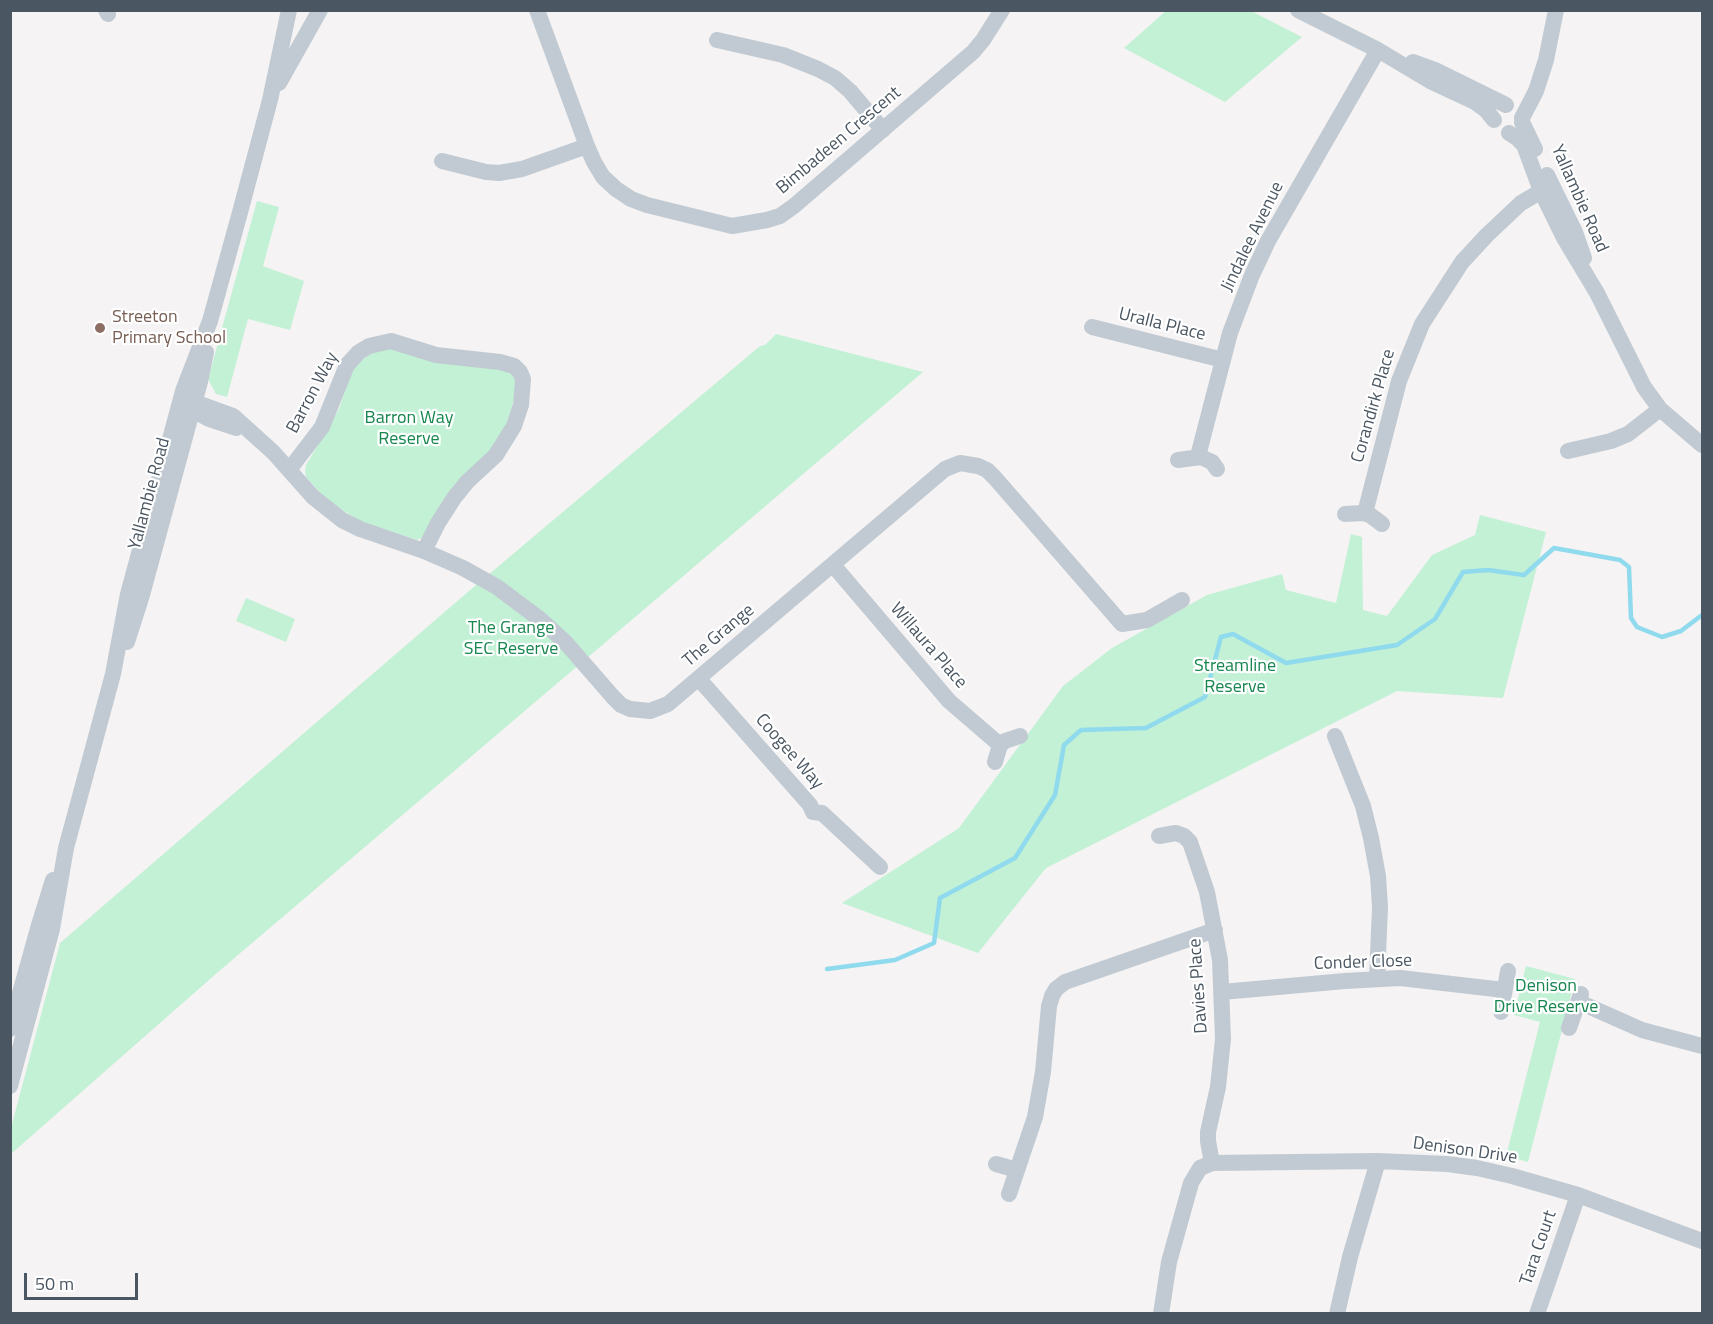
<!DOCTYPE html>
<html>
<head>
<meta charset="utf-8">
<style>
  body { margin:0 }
  #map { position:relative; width:1713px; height:1324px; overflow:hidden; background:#f5f3f3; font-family:"Titillium Web",sans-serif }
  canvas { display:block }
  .frame { position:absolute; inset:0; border:12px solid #4a5661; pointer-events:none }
  .scale { position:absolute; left:24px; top:1273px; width:114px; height:27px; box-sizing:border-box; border:3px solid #4a5661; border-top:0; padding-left:8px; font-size:18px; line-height:21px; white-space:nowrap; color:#4a5661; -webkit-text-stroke:4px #fff; paint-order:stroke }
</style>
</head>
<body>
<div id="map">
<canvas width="1713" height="1324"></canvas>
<div class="frame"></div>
<div class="scale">50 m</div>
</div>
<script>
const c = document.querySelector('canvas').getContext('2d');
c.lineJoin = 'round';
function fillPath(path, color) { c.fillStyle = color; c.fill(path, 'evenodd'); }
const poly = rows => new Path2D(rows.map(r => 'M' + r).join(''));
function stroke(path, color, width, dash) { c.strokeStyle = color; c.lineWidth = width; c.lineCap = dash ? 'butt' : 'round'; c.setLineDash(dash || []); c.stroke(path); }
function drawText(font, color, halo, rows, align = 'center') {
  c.font = font + ' "Titillium Web",sans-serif'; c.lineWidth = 4.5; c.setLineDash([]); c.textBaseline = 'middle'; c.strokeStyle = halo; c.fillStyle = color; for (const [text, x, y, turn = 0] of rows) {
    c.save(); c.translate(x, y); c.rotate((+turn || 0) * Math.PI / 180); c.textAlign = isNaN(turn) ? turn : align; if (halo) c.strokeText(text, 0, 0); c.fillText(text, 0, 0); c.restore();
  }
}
const green = poly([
  [1167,10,1251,11,1302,37,1225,102,1124,48],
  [257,201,279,207,263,266,304,281,290,330,248,319,227,397,216,394,208,379],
  [776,334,923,372,218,972,11,1154,11,1128,60,943,469,591,760,346,765,345],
  [389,347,508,369,518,384,506,430,424,537,417,540,363,523,327,500,306,477,305,471,306,465,339,409,352,369,372,352],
  [1480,515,1546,532,1503,698,1397,691,1046,868,978,953,842,903,959,828,1063,686,1112,648,1207,595,1282,574,1286,590,1336,603,1351,534,1362,537,1363,610,1387,616,1432,555,1475,535],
  [246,598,295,619,286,642,236,621],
  [1526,966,1575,979,1528,1162,1506,1156,1540,1022,1514,1015]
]);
const stream = poly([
  [827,969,895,960,934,943,940,898,1015,858,1055,795,1064,745,1081,730,1146,728,1205,697,1221,637,1233,634,1286,663,1397,645,1435,619,1463,572,1488,570,1524,575,1554,548,1620,560,1629,567,1631,618,1637,627,1662,637,1681,631,1702,615]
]);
const minor = poly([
  [106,10,108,14],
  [537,10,587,146,594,162,603,177,616,189,631,199,647,205,732,226,767,220,780,216,794,206,973,52,983,40,1002,10],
  [1298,10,1378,50,1430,81,1475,102,1486,110,1494,120],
  [717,40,783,55,818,69,835,78,850,91,883,130],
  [1413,62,1435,70,1506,105],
  [279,83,320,10],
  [1522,118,1536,91,1546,60,1556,10],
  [1522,122,1535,149],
  [1509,133,1517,138,1524,145,1541,191,1564,238,1597,293,1644,387,1660,409,1702,445],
  [442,161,486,172,499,173,522,169,587,146],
  [1547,175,1575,232,1584,258],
  [1092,327,1223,360],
  [181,401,200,404,233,416,273,452,313,497,342,520,360,529,424,551,463,568,497,587,541,620,566,643,613,697,621,705,630,709,650,711,668,704,945,469,960,463,978,466,987,470,995,478,1122,624,1147,620,1182,600],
  [188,408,209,419,236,428],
  [1568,451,1611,441,1628,434,1660,409],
  [1198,456,1230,333,1252,275,1268,241,1378,50],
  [1178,460,1201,457,1212,462,1217,469],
  [289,470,322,427,347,365,359,352,369,346,391,341,436,355,500,362,514,366,520,372,523,379,521,405,514,426,496,455,467,482,454,498,438,523,424,551],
  [1365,513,1399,381,1422,324,1462,262,1487,235,1521,203,1552,185],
  [1345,514,1363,513,1370,515,1382,524],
  [833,565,949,701,1000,745],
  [127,642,142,595,200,382,206,352],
  [699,679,810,805,813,812,822,813,880,867],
  [1335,736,1363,806,1371,838,1378,876,1380,907,1377,979],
  [995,762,1000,745,1005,741,1020,736],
  [1159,836,1176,833,1184,836,1190,842,1207,892,1220,960,1223,1039,1218,1087,1208,1132,1208,1141,1212,1163],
  [1222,992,1345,981,1400,978,1504,990],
  [1579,1002,1642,1030,1702,1046],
  [1501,1012,1508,971],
  [1569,1028,1581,994],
  [10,1029,39,925,53,880],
  [10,1086,52,929,66,848,113,674,128,594,183,391,210,321,239,216,270,100,289,10],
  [996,1164,1017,1170],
  [1009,1194,1035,1117,1043,1072,1049,1006,1052,996,1056,989,1065,982,1215,930],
  [1161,1314,1169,1262,1191,1183,1200,1168,1212,1163,1378,1161,1447,1164,1477,1168,1512,1176,1578,1195,1702,1241],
  [1337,1314,1350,1257,1378,1161],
  [1537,1314,1578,1195]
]);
const markers = [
  [100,328,6,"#8d6e63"]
];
const streetNames = [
  ["Bimbadeen Crescent",839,141,-40],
  ["Yallambie Road",1579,199,66],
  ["Jindalee Avenue",1253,237,-64],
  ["Uralla Place",1162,325,14],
  ["Barron Way",313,393,-62],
  ["Corandirk Place",1374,406,-74],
  ["Yallambie Road",150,494,-75],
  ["The Grange",719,636,-40],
  ["Willaura Place",928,646,49],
  ["Coogee Way",789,752,49],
  ["Conder Close",1363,963,-2],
  ["Davies Place",1199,986,-94],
  ["Denison Drive",1465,1151,8],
  ["Tara Court",1539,1248,-71]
];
const educationNames = [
  ["Streeton",112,318],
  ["Primary School",112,339]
];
const parkNames = [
  ["Barron Way",409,419],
  ["Reserve",409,440],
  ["The Grange",511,629],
  ["SEC Reserve",511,650],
  ["Streamline",1235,667],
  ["Reserve",1235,688],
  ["Denison",1546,987],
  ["Drive Reserve",1546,1008]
];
fillPath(green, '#c3f1d5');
stroke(stream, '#90daee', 4.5);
stroke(minor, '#c1cad2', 16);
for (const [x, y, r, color] of markers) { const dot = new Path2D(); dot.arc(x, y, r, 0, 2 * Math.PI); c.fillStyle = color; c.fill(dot); stroke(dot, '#fff', 2); }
drawText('18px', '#4a5661', '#fff', streetNames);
drawText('18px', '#785e54', '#fff', educationNames, 'left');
drawText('18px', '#17864f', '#fff', parkNames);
</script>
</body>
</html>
